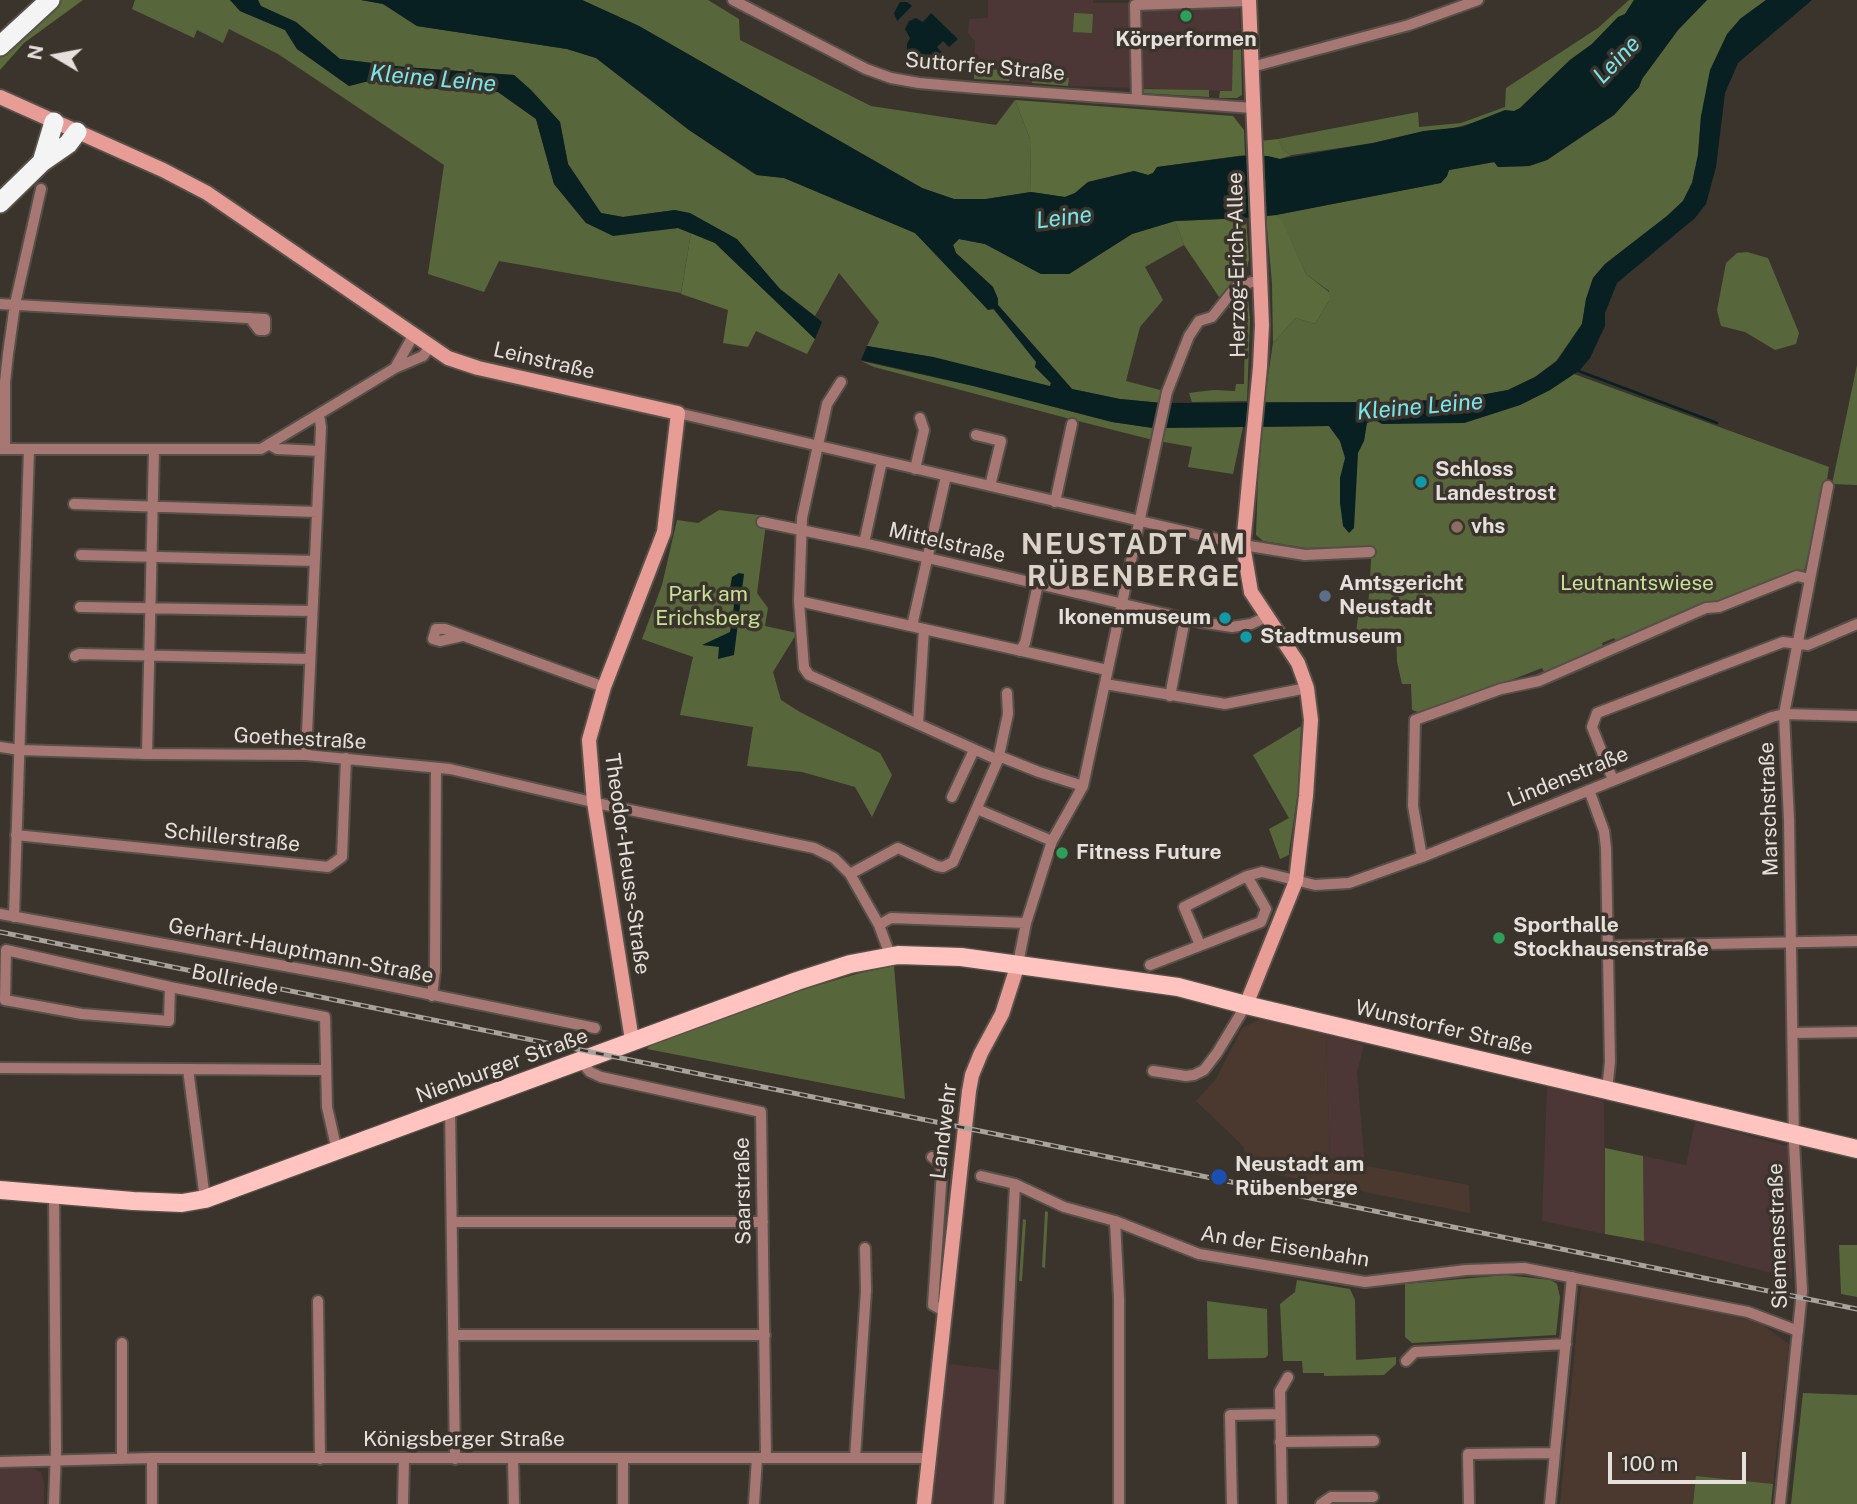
<!DOCTYPE html>
<html>
<head>
<meta charset="utf-8">
<style>
  body { margin:0 }
  #map { position:relative; width:1857px; height:1504px; overflow:hidden; background:#3b342c; font-family:"Public Sans",sans-serif }
  canvas { display:block }
  .north { position:absolute; left:21px; top:21px; width:70px; height:70px; -webkit-text-stroke:5px #3b342c; paint-order:stroke; rotate:280deg; font-size:19px; font-weight:700; line-height:28px; text-align:center; color:#e5e0db }
  .north::after { content:''; display:block; margin:auto; width:24px; height:32px; background:#e5e0db; clip-path:polygon(50% 0,100% 100%,50% 72%,0 100%) }
  .scale { position:absolute; left:1608px; top:1452px; width:138px; height:32px; box-sizing:border-box; border:4px solid #e5e0db; border-top:0; padding-left:9px; font-size:21px; line-height:24px; white-space:nowrap; color:#e5e0db; -webkit-text-stroke:5px #3b342c; paint-order:stroke }
</style>
</head>
<body>
<div id="map">
<canvas width="1857" height="1504"></canvas>
<div class="north">N</div>
<div class="scale">100 m</div>
</div>
<script>
const c = document.querySelector('canvas').getContext('2d');
c.lineJoin = 'round';
function fillPath(path, color) { c.fillStyle = color; c.fill(path, 'evenodd'); }
const poly = rows => new Path2D(rows.map(r => 'M' + r).join(''));
function stroke(path, color, width, dash) { c.strokeStyle = color; c.lineWidth = width; c.lineCap = dash ? 'butt' : 'round'; c.setLineDash(dash || []); c.stroke(path); }
function drawText(font, color, halo, rows, align = 'center') {
  c.font = font + ' "Public Sans",sans-serif'; c.lineWidth = 7; c.setLineDash([]); c.textBaseline = 'middle'; c.strokeStyle = halo; c.fillStyle = color; for (const [text, x, y, turn = 0] of rows) {
    c.save(); c.translate(x, y); c.rotate((+turn || 0) * Math.PI / 180); c.textAlign = isNaN(turn) ? turn : align; if (halo) c.strokeText(text, 0, 0); c.fillText(text, 0, 0); c.restore();
  }
}
const commercial = poly([
  [988,0,1093,0,1093,3,1139,3,1239,0,1241,49,1233,51,1233,91,1068,86,1069,78,1032,76,1032,83,1009,81,1009,70,974,69,975,41,968,33,969,19,988,18],
  [1326,1034,1364,1045,1357,1073,1365,1167,1330,1159],
  [1547,1087,1604,1101,1605,1234,1542,1221],
  [1695,1122,1788,1146,1792,1278,1644,1241,1643,1156,1686,1165],
  [948,1364,1001,1370,993,1504,931,1504],
  [0,1469,34,1469,41,1472,44,1482,44,1504,0,1504]
]);
const industrial = poly([
  [1260,1019,1326,1034,1330,1159,1469,1185,1470,1213,1249,1169,1243,1146,1196,1101,1216,1079,1242,1028],
  [1581,1286,1757,1321,1789,1344,1773,1484,1697,1476,1693,1504,1560,1504]
]);
const green = poly([
  [135,0,230,0,240,11,285,30,297,49,349,86,368,81,456,91,498,92,536,119,554,184,586,223,649,230,678,228,691,233,681,293,499,261,484,292,428,274,444,165,278,54,229,29,223,43,197,30,194,38,132,9],
  [258,0,361,0,383,4,417,26,567,49,596,58,689,130,756,175,784,178,915,233,993,309,1037,362,1035,367,1051,383,1050,387,933,357,867,346,879,322,839,273,815,316,780,289,737,240,675,210,623,217,601,213,568,164,560,122,531,90,514,75,404,67,340,59,296,22,260,6],
  [582,0,708,0,739,19,740,40,871,106,996,125,1015,100,1030,139,1031,192,986,199,954,199,922,188,639,26],
  [1629,0,1634,0,1625,14,1618,17,1592,44,1570,60,1520,108,1515,111,1447,130,1424,131,1373,143,1292,155,1283,150,1280,144,1278,139,1418,112,1419,127,1461,123,1505,107,1506,88,1598,28],
  [1707,0,1766,0,1740,19,1701,116,1698,155,1692,183,1683,201,1667,216,1605,264,1593,278,1586,299,1582,324,1556,361,1535,377,1508,390,1459,399,1386,402,1264,402,1273,343,1296,318,1315,324,1329,301,1329,291,1306,274,1282,221,1276,215,1440,183,1447,176,1449,170,1495,162,1498,167,1529,166,1547,160,1614,115,1639,87,1642,79,1678,30],
  [1074,13,1093,14,1092,33,1073,32],
  [1241,49,1242,95,1237,98,1219,98,1220,91,1232,91,1233,50],
  [974,69,1010,70,1009,81,974,79],
  [1032,75,1069,78,1068,86,1032,83],
  [1142,89,1209,90,1209,97,1141,93],
  [1175,221,1184,245,1145,267,1163,300,1140,327,1126,381,1164,391,1162,403,1120,399,1072,389,998,305,998,299,993,287,956,253,953,245,959,239,985,244,1041,274,1069,274,1132,234],
  [1747,252,1768,258,1799,333,1796,344,1775,350,1745,332,1721,326,1717,310,1726,263,1737,253],
  [1250,319,1247,401,1192,402,1189,393,1213,390,1235,391,1236,384,1244,384,1245,331,1238,330,1236,325,1241,321],
  [861,361,973,386,1112,422,1153,428,1243,427,1233,474,1188,467,1192,447,1153,440,1074,420,874,367],
  [1857,365,1857,485,1832,484],
  [1574,374,1829,467,1826,486,1804,571,1617,642,1614,638,1602,643,1604,650,1545,674,1542,668,1424,714,1412,710,1411,684,1402,684,1397,662,1396,632,1356,632,1359,610,1368,609,1372,546,1306,548,1263,541,1256,535,1260,427,1329,426,1340,441,1343,451,1364,441,1366,423,1372,420,1464,423,1520,405,1550,390],
  [719,510,767,516,757,593,768,608,765,626,797,633,773,672,781,700,800,712,880,753,892,775,872,817,855,787,802,772,747,766,753,727,680,715,693,657,642,639,662,585,677,520,698,523],
  [1301,726,1298,791,1289,852,1289,855,1280,859,1269,829,1289,818,1253,755],
  [894,966,905,1099,647,1049,652,1043,774,998,860,973],
  [1045,1211,1048,1212,1045,1268,1042,1267],
  [1023,1219,1026,1220,1022,1281,1019,1281],
  [1839,1245,1857,1245,1857,1297,1841,1294],
  [1506,1275,1551,1280,1557,1284,1560,1297,1556,1335,1412,1343,1405,1337,1405,1284],
  [1297,1280,1350,1289,1355,1300,1356,1360,1396,1357,1396,1364,1384,1375,1324,1376,1324,1373,1303,1373,1302,1361,1283,1361,1280,1304,1295,1292],
  [1207,1301,1267,1309,1268,1355,1265,1358,1208,1359],
  [1803,1393,1857,1395,1857,1504,1791,1504],
  [1696,1476,1773,1484,1771,1504,1693,1504]
]);
const forest = poly([
  [59,0,83,0,24,43,0,70,0,53],
  [1015,100,1233,116,1244,130,1245,155,1157,167,1153,173,1148,175,1134,171,1088,182,1075,193,1065,197,1031,192,1030,139],
  [1278,139,1283,150,1292,155,1280,159,1261,156,1260,141],
  [1276,215,1282,220,1306,274,1329,292,1329,301,1315,324,1296,318,1273,343,1272,284,1266,216],
  [1246,218,1249,259,1246,272,1219,297,1184,245,1175,221],
  [691,233,715,243,815,339,807,354,756,331,748,347,723,343,728,310,681,294],
  [1239,293,1248,298,1250,319,1241,321,1228,306],
  [1605,1148,1643,1156,1644,1241,1605,1234]
]);
const water = poly([
  [230,0,258,0,261,6,296,22,340,59,404,67,514,75,531,90,560,122,568,164,601,213,623,217,675,210,690,213,737,239,780,289,822,322,815,339,715,243,678,228,613,236,586,223,554,184,536,119,498,92,456,91,369,81,349,86,297,49,285,30,240,11],
  [361,0,582,0,639,26,922,188,954,199,986,199,1031,192,1065,197,1075,193,1088,182,1134,171,1148,175,1153,173,1157,167,1241,156,1268,156,1280,159,1373,143,1424,131,1462,127,1505,110,1514,111,1520,108,1570,60,1592,44,1618,17,1625,14,1634,0,1707,0,1678,30,1642,79,1639,87,1614,115,1547,160,1529,166,1498,167,1494,162,1449,170,1447,176,1441,183,1276,215,1244,218,1175,221,1132,234,1069,274,1041,274,985,244,959,239,953,245,956,253,993,287,998,299,998,305,1072,389,1120,399,1162,403,1386,402,1459,399,1508,390,1535,377,1557,361,1582,324,1586,299,1593,278,1605,264,1667,216,1683,201,1692,183,1698,155,1701,116,1710,70,1727,34,1740,19,1766,0,1812,0,1738,63,1725,93,1716,167,1706,204,1695,218,1617,283,1605,313,1605,326,1590,358,1580,370,1550,390,1520,405,1464,423,1382,424,1375,420,1367,423,1364,441,1358,453,1354,528,1349,533,1343,526,1340,503,1340,478,1345,458,1343,451,1340,441,1329,426,1153,428,1112,422,974,386,861,360,867,346,933,357,1050,386,1051,383,1035,367,1036,362,994,309,988,310,915,233,784,178,757,175,689,130,596,58,567,49,417,26,383,4],
  [900,2,907,2,912,6,897,21,894,13],
  [931,13,958,39,949,47,943,41,937,47,942,53,931,64,924,56,913,56,907,50,907,44,910,38,905,29,909,21,916,18,923,22],
  [739,573,744,574,734,655,718,659,719,647,702,645,730,632,734,605,729,594,732,577]
]);
const pier = poly([
  [1246,152,1264,152,1267,219,1249,221]
]);
const stream = poly([
  [1576,370,1717,423]
]);
const street = poly([
  [733,0,866,69,891,78,919,83,976,88,1253,108],
  [1251,65,1259,65,1409,25,1478,0],
  [1137,98,1135,5,1249,1],
  [0,304,265,319,265,330,259,330,250,318],
  [395,368,413,336],
  [841,382,827,404,802,518,799,601,804,668,809,675,998,760],
  [678,413,1243,545,1305,555,1370,552],
  [976,435,1001,441,990,486],
  [270,445,277,449,320,451],
  [0,449,261,449,395,368,423,356,429,348],
  [5,449,5,382,8,354,15,304,41,189],
  [915,469,924,430,920,418],
  [1055,502,1072,424],
  [74,504,317,512],
  [762,522,864,543,1200,622,1232,627,1251,624,1266,617],
  [864,543,882,461],
  [81,555,315,561],
  [799,601,1107,670],
  [80,607,312,611],
  [912,626,946,476],
  [462,636,440,641,433,639,436,629,445,629,604,687],
  [1020,651,1025,643,1038,584],
  [75,656,79,654,310,659],
  [1105,684,1225,704,1307,688],
  [1170,696,1185,619],
  [918,724,924,629],
  [0,747,20,750,147,754,306,755,450,769,601,804,814,848,834,858,850,874,879,925,890,955],
  [147,754,154,449],
  [306,755,321,427,319,415],
  [999,756,1039,772,1083,786],
  [1613,780,1592,727,1597,713,1783,642,1808,645,1857,624],
  [1589,790,1604,831,1606,848,1610,1062,1607,1090],
  [952,797,974,750],
  [977,809,1052,841],
  [16,835,328,867,342,857,346,758],
  [1422,857,1413,806,1415,720,1501,689,1539,681,1706,608,1719,607,1797,576,1810,579],
  [850,874,898,848,937,866,943,867,953,862,998,760,1008,714,1007,693],
  [0,914,345,977,595,1028],
  [14,917,29,450],
  [879,925,891,918,1026,923],
  [1200,945,1184,907,1247,876,1262,872,1315,885,1349,883,1422,857,1772,717,1784,714,1857,716],
  [1609,946,1857,941],
  [1018,964,1026,923,1052,841,1083,786,1167,392,1189,336,1199,321,1212,317,1236,287,1252,282,1261,282],
  [1150,965,1261,922,1266,909,1247,876],
  [170,987,169,1021,82,1014,5,1000,6,950,170,987,325,1017,327,1107,337,1151],
  [432,996,435,971,436,768],
  [1793,1033,1857,1032],
  [581,1061,590,1072,601,1077,761,1112,766,1458],
  [0,1068,188,1069,205,1199],
  [188,1069,325,1070],
  [1153,1071,1186,1076,1194,1075,1204,1070,1217,1053,1246,1005],
  [450,1109,455,1459],
  [932,1157,940,1163,942,1171,933,1305,946,1312],
  [981,1176,1015,1184,1064,1207,1115,1221,1199,1254,1365,1282,1466,1270,1524,1268,1748,1312,1798,1331],
  [1115,1221,1119,1299,1119,1504],
  [452,1222,763,1222],
  [318,1301,320,1459],
  [454,1335,765,1335],
  [1406,1361,1415,1352,1566,1344],
  [1280,1442,1374,1441],
  [623,1458,623,1504],
  [855,1458,866,1291,865,1248],
  [122,1459,122,1343],
  [513,1459,514,1504],
  [0,1462,152,1458,928,1458],
  [54,1504,56,1450,54,1194],
  [152,1504,152,1458],
  [403,1504,404,1459],
  [754,1504,757,1458],
  [999,1504,1015,1184],
  [1232,1504,1230,1415,1280,1414],
  [1282,1504,1280,1391,1288,1377],
  [1321,1504,1331,1497,1373,1497],
  [1469,1504,1468,1454,1555,1453],
  [1550,1504,1572,1277],
  [1780,1504,1802,1291,1794,1143,1789,820,1784,714,1828,486]
]);
const secondary = poly([
  [0,97,163,170,207,193,448,358,478,368,678,413,664,532,604,687,589,740,594,802,632,1040],
  [1246,1005,1296,881,1306,796,1311,720,1307,688,1298,663,1251,592,1243,545,1260,367,1262,325,1249,0],
  [924,1504,969,1091,972,1075,981,1053,1002,1014,1018,964]
]);
const primary = poly([
  [0,1190,133,1201,182,1203,205,1199,797,981,850,964,898,955,961,957,1178,987,1246,1005,1857,1149]
]);
const highway = poly([
  [0,46,50,0],
  [42,162,54,122],
  [0,203,42,162,68,144,77,132]
]);
const rail = poly([
  [0,932,1857,1309]
]);
const markers = [
  [1186,16,7,"#2e9e5b"],
  [1421,482,7,"#0f9aa8"],
  [1457,527,7,"#8d6e63"],
  [1325,596,7,"#5c6f8a"],
  [1225,618,7,"#0f9aa8"],
  [1246,637,7,"#0f9aa8"],
  [1062,853,7,"#2e9e5b"],
  [1499,938,7,"#2e9e5b"],
  [1219,1177,9,"#1a4fb4"]
];
const poiNames = [
  ["Körperformen",1186,40,"center"],
  ["Schloss",1435,470],
  ["Landestrost",1435,494],
  ["vhs",1471,527],
  ["Amtsgericht",1339,584],
  ["Neustadt",1339,608],
  ["Ikonenmuseum",1211,618,"right"],
  ["Stadtmuseum",1260,637],
  ["Fitness Future",1076,853],
  ["Sporthalle",1513,926],
  ["Stockhausenstraße",1513,950],
  ["Neustadt am",1235,1165],
  ["Rübenberge",1235,1189]
];
const streetNames = [
  ["Suttorfer Straße",985,67,5],
  ["Herzog-Erich-Allee",1237,265,-91],
  ["Leinstraße",544,361,13],
  ["Mittelstraße",947,543,13],
  ["Goethestraße",300,739,3],
  ["Lindenstraße",1568,777,-22],
  ["Marschstraße",1769,809,-92],
  ["Schillerstraße",232,838,6],
  ["Theodor-Heuss-Straße",627,864,82],
  ["Gerhart-Hauptmann-Straße",301,951,11],
  ["Bollriede",235,980,11],
  ["Wunstorfer Straße",1444,1028,13],
  ["Nienburger Straße",502,1066,-20],
  ["Landwehr",944,1131,-83],
  ["Saarstraße",743,1191,-91],
  ["Siemensstraße",1778,1236,-92],
  ["An der Eisenbahn",1285,1247,9],
  ["Königsberger Straße",464,1440]
];
const parkNames = [
  ["Leutnantswiese",1637,584],
  ["Park am",708,595],
  ["Erichsberg",708,619]
];
const waterNames = [
  ["Leine",1617,60,-46],
  ["Kleine Leine",433,79,5],
  ["Leine",1064,218,-7],
  ["Kleine Leine",1420,407,-5]
];
const districtNames = [
  ["NEUSTADT AM",1134,545],
  ["RÜBENBERGE",1134,577]
];
fillPath(commercial, '#4c3736');
fillPath(industrial, '#4b3930');
fillPath(green, '#58673b');
fillPath(forest, '#5b6b3b');
fillPath(water, '#082021');
fillPath(pier, '#3b342c');
stroke(stream, '#082021', 2.5);
stroke(street, '#565048', 14);
stroke(secondary, '#565048', 18);
stroke(primary, '#565048', 21);
stroke(highway, '#565048', 23);
stroke(street, '#a77774', 10);
stroke(secondary, '#e79c96', 14);
stroke(primary, '#ffc4bf', 18);
stroke(highway, '#f4f4f4', 19);
stroke(rail, '#a8a39d', 5);
stroke(rail, '#3b342c', 2.5, [8]);
for (const [x, y, r, color] of markers) { const dot = new Path2D(); dot.arc(x, y, r, 0, 2 * Math.PI); c.fillStyle = color; c.fill(dot); stroke(dot, '#3b342c', 2.5); }
drawText('bold 21px', '#e5e0db', '#3b342c', poiNames, 'left');
drawText('21px', '#e5e0db', '#3b342c', streetNames);
drawText('21px', '#c7e295', '#3b342c', parkNames);
drawText('italic 23px', '#76e7ed', '#3b342c', waterNames);
c.letterSpacing = '2px';
drawText('bold 28px', '#dbd3c8', '#3b342c', districtNames);
c.letterSpacing = '0px';
</script>
</body>
</html>
